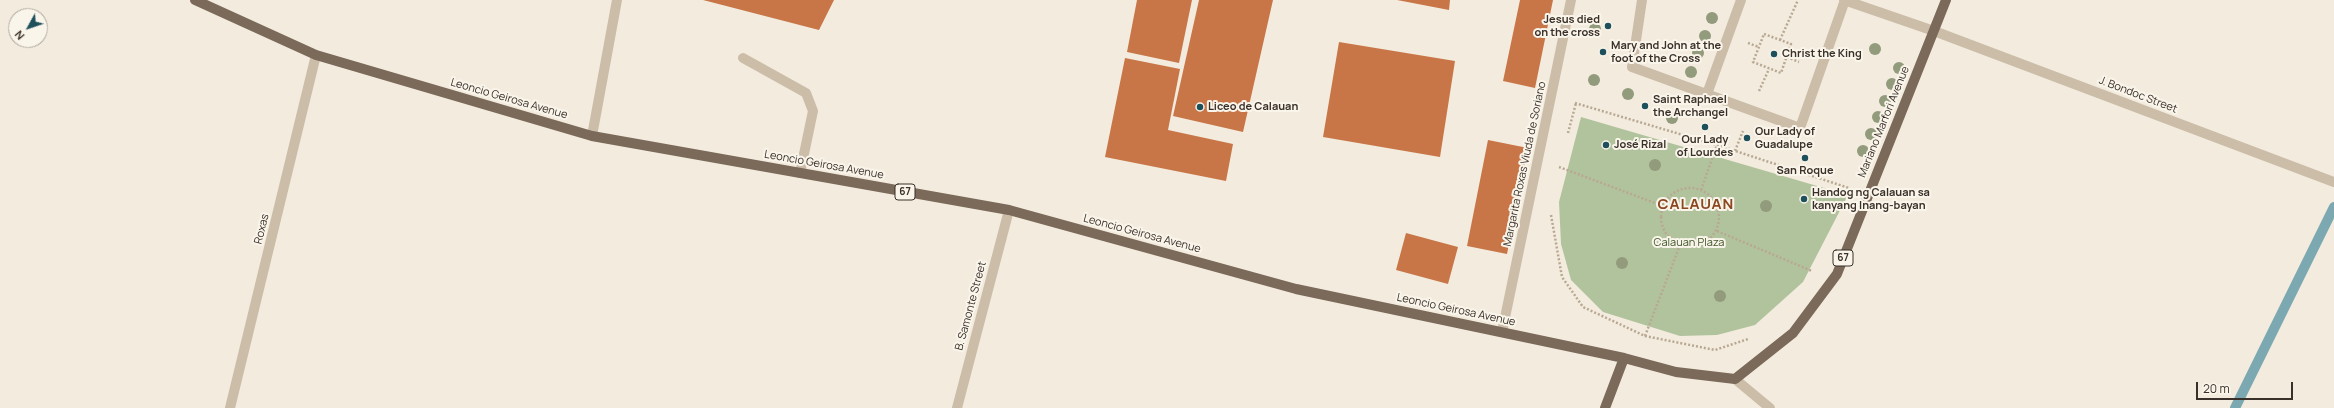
<!DOCTYPE html>
<html>
<head>
<meta charset="utf-8">
<style>
  body { margin:0 }
  #map { position:relative; width:2334px; height:408px; overflow:hidden; background:#f3ecde; font-family:Manrope,sans-serif }
  canvas { display:block }
  .north { position:absolute; left:8px; top:8px; width:40px; height:40px; box-sizing:border-box; background:#faf5eb; border:1px solid #ada69d; border-radius:50%; rotate:230deg; font-size:11px; font-weight:700; line-height:16px; text-align:center; color:#393029 }
  .north::after { content:''; display:block; margin:auto; width:14px; height:18px; background:#1e505c; clip-path:polygon(50% 0,100% 100%,50% 72%,0 100%) }
  .scale { position:absolute; left:2196px; top:382px; width:97px; height:18px; box-sizing:border-box; border:2px solid #393029; border-top:0; padding-left:5px; font-size:12px; line-height:14px; white-space:nowrap; color:#393029; -webkit-text-stroke:3px #faf5eb; paint-order:stroke }
</style>
</head>
<body>
<div id="map">
<canvas width="2334" height="408"></canvas>
<div class="north">N</div>
<div class="scale">20 m</div>
</div>
<script>
const c = document.querySelector('canvas').getContext('2d');
c.lineJoin = 'round';
function fillPath(path, color) { c.fillStyle = color; c.fill(path, 'evenodd'); }
const poly = rows => new Path2D(rows.map(r => 'M' + r).join(''));
function stroke(path, color, width, dash) { c.strokeStyle = color; c.lineWidth = width; c.lineCap = dash ? 'butt' : 'round'; c.setLineDash(dash || []); c.stroke(path); }
function drawText(font, color, halo, rows, align = 'center') {
  c.font = font + ' Manrope,sans-serif'; c.lineWidth = 4; c.setLineDash([]); c.textBaseline = 'middle'; c.strokeStyle = halo; c.fillStyle = color; for (const [text, x, y, turn = 0] of rows) {
    c.save(); c.translate(x, y); c.rotate((+turn || 0) * Math.PI / 180); c.textAlign = isNaN(turn) ? turn : align; if (halo) c.strokeText(text, 0, 0); c.fillText(text, 0, 0); c.restore();
  }
}
const green = poly([
  [1581,117,1848,195,1803,282,1755,325,1717,335,1680,336,1603,312,1571,280,1561,244,1559,202]
]);
const stream = poly([
  [2235,408,2334,207]
]);
const building = poly([
  [703,0,834,0,819,30],
  [1137,0,1192,0,1179,63,1127,52],
  [1199,0,1273,0,1243,132,1173,116],
  [1397,0,1450,0,1449,10],
  [1520,0,1553,0,1535,88,1503,81],
  [1339,42,1455,61,1440,157,1323,137],
  [1125,58,1180,69,1168,130,1233,144,1226,181,1105,157],
  [1488,140,1528,148,1507,254,1467,246],
  [1406,233,1458,247,1448,284,1396,270]
]);
const path = poly([
  [1764,34,1791,44,1781,73,1753,62,1764,34],
  [1780,40,1798,0],
  [1748,43,1759,47],
  [1787,57,1799,62],
  [1759,91,1769,69],
  [1575,103,1717,145,1849,188],
  [1568,133,1576,103],
  [1735,151,1743,131],
  [1559,167,1663,206],
  '1661 217a29 29 0 1 1 58 0a29 29 0 1 1-58 0Z',
  [1701,190,1717,145],
  [1551,215,1562,277,1583,307,1645,336,1715,350,1748,339],
  [1717,231,1812,271],
  [1645,336,1680,245]
]);
const minor = poly([
  [1642,0,1632,67,1800,128,1845,0],
  [1844,0,1934,31,2334,182],
  [743,58,806,93,813,111,800,173],
  [1707,94,1741,0],
  [592,136,617,0],
  [1502,332,1571,0],
  [1735,379,1770,408],
  [230,408,316,55],
  [957,408,1009,210]
]);
const major = poly([
  [195,0,316,55,592,136,1009,210,1296,289,1624,358,1676,372,1735,379,1793,333,1837,274,1946,0],
  [1605,408,1624,358]
]);
const trees = [
  [1712,18],
  [1595,29],
  [1705,36],
  [1875,49],
  [1698,53],
  [1899,68],
  [1691,72],
  [1594,80],
  [1892,84],
  [1628,94],
  [1885,101],
  [1878,117],
  [1672,118],
  [1871,134],
  [1863,151],
  [1655,165],
  [1766,206],
  [1622,263],
  [1720,296]
];
const markers = [
  [1608,26,4,"#1e505c"],
  [1603,52,4,"#1e505c"],
  [1774,54,4,"#1e505c"],
  [1645,106,4,"#1e505c"],
  [1200,107,4,"#1e505c"],
  [1705,127,4,"#1e505c"],
  [1747,138,4,"#1e505c"],
  [1606,145,4,"#1e505c"],
  [1805,158,4,"#1e505c"],
  [1804,199,4,"#1e505c"]
];
const shields = [
  [905,192,20],
  [1843,258,20]
];
const shieldNames = [
  ["67",905,192],
  ["67",1843,258]
];
const poiNames = [
  ["Jesus died",1600,20,"right"],
  ["on the cross",1600,33,"right"],
  ["Mary and John at the",1611,46],
  ["foot of the Cross",1611,59],
  ["Christ the King",1782,54],
  ["Saint Raphael",1653,100],
  ["the Archangel",1653,113],
  ["Liceo de Calauan",1208,107],
  ["Our Lady of",1755,132],
  ["Guadalupe",1755,145],
  ["Our Lady",1705,140,"center"],
  ["of Lourdes",1705,153,"center"],
  ["José Rizal",1614,145],
  ["San Roque",1805,171,"center"],
  ["Handog ng Calauan sa",1812,193],
  ["kanyang Inang-bayan",1812,206]
];
const streetNames = [
  ["J. Bondoc Street",2138,95,21],
  ["Leoncio Geirosa Avenue",509,99,16],
  ["Mariano Marfori Avenue",1884,122,-68],
  ["Margarita Roxas Viuda de Soriano",1525,164,-78],
  ["Leoncio Geirosa Avenue",824,165,10],
  ["Roxas",262,229,-76],
  ["Leoncio Geirosa Avenue",1142,234,15],
  ["B. Samonte Street",971,306,-75],
  ["Leoncio Geirosa Avenue",1456,310,12]
];
const parkNames = [
  ["Calauan Plaza",1689,243]
];
const districtNames = [
  ["CALAUAN",1696,205]
];
fillPath(green, '#b1c39d');
stroke(stream, '#7ca8b1', 10);
fillPath(building, '#c87647');
stroke(path, '#b8a893', 2.5, [2, 2]);
stroke(minor, '#ccbda9', 10);
stroke(major, '#7b695a', 10);
c.fillStyle = '#929b7c';
for (const [x, y] of trees) { c.beginPath(); c.arc(x, y, 6, 0, 2 * Math.PI); c.fill(); }
for (const [x, y, r, color] of markers) { const dot = new Path2D(); dot.arc(x, y, r, 0, 2 * Math.PI); c.fillStyle = color; c.fill(dot); stroke(dot, '#faf5eb', 1.5); }
for (const [x, y, w] of shields) { const box = new Path2D(); box.roundRect(x - w / 2, y - 8, w, 16, 3); c.fillStyle = '#faf5eb'; c.fill(box); stroke(box, '#393029', 1); }
drawText('bold 10px', '#393029', null, shieldNames);
drawText('bold 11px', '#393029', '#faf5eb', poiNames, 'left');
drawText('11px', '#393029', '#faf5eb', streetNames);
drawText('11px', '#42582c', '#faf5eb', parkNames);
c.letterSpacing = '1px';
drawText('bold 15px', '#8a4720', '#faf5eb', districtNames);
c.letterSpacing = '0px';
</script>
</body>
</html>
